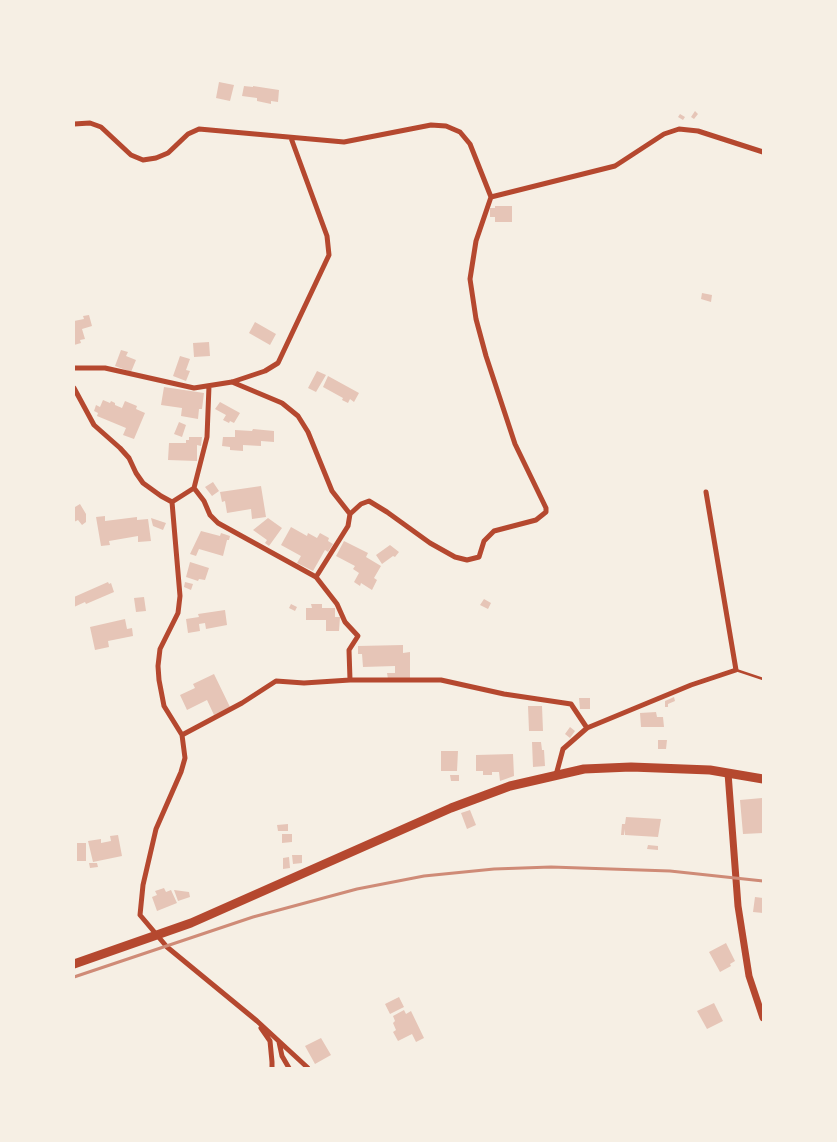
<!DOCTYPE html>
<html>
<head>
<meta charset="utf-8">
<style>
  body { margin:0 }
  #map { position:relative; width:837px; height:1142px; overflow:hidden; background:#f6efe4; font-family:Overpass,sans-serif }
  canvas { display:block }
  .frame { position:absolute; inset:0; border:75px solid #f6efe4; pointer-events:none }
</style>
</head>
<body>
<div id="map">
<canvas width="837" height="1142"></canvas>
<div class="frame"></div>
</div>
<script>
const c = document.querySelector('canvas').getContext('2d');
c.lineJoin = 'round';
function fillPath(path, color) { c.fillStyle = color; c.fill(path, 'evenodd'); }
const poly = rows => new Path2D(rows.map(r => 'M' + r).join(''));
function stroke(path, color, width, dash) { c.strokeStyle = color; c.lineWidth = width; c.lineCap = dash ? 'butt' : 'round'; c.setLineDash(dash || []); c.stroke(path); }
const building = poly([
  [219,82,234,85,230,101,216,98],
  [244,86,253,87,253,86,279,90,278,102,271,101,271,104,257,101,257,98,242,96],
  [695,111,698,114,694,119,691,117],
  [680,114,685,117,683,120,678,117],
  [495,206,512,206,512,222,495,222,495,217,490,217,490,208,495,208],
  [702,293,712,295,711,302,701,299],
  [89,315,92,326,82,329,85,339,80,340,81,343,74,345,74,321,84,319,83,316],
  [255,322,276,334,270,345,249,333],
  [209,342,210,356,194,357,193,343],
  [121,350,128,352,126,356,136,360,131,372,115,366],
  [180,356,190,359,186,370,190,371,186,381,173,376],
  [317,371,326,375,316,392,308,388],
  [328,376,359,393,354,402,350,399,348,403,342,400,343,398,323,387],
  [164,387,204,393,202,409,199,409,198,419,181,416,182,408,161,405],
  [103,400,110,403,111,401,115,403,115,405,122,408,125,401,137,406,136,409,145,413,134,439,123,435,126,428,97,416,98,413,94,411,96,405,100,407],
  [220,402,240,413,234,423,230,421,229,423,223,420,226,415,215,409],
  [179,422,186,425,182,437,174,434],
  [253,429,274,431,274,442,261,441,261,446,243,445,243,451,230,450,230,447,222,446,223,437,235,437,235,430,252,431],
  [189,437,202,437,201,446,197,445,197,461,168,460,169,443,186,443,186,440,189,440],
  [213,482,219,491,212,496,205,487],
  [261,486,266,517,252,519,251,509,227,513,225,501,222,502,220,492],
  [80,504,86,514,86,522,82,525,78,520,74,522,74,505,75,507],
  [105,516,105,521,137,517,137,520,148,519,151,541,138,542,138,536,109,541,110,545,101,546,96,517],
  [151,518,166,523,163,530,153,526],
  [268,518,282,528,269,546,265,543,267,540,253,530],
  [291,527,307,536,308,533,317,538,320,533,329,538,328,541,333,544,328,552,325,550,313,571,297,563,301,556,281,545],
  [201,531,220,536,221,533,230,536,229,540,227,540,223,556,199,549,196,556,190,554],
  [344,541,368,553,366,557,381,566,374,578,377,580,372,590,361,583,360,586,354,582,359,573,353,569,355,566,336,556],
  [390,545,399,552,395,557,393,556,382,564,376,555],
  [190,562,209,568,205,580,199,579,198,581,186,577],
  [108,582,109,584,111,583,114,592,86,604,85,602,74,607,74,597],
  [185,582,193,584,191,590,184,587],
  [144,597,146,611,136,612,134,598],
  [484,599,491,603,488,609,480,605],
  [291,604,297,607,295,611,289,608],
  [311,604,322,604,322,608,335,608,335,617,340,617,339,631,326,631,326,620,306,620,306,608,312,608],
  [225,610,227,625,206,629,205,623,199,624,200,631,188,633,186,619,199,617,198,614],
  [125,619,127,629,132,628,133,636,108,641,109,647,95,650,90,627],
  [403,645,403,653,410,652,410,679,388,679,387,673,395,673,395,666,363,667,362,654,358,654,358,646],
  [214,674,230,707,214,715,207,700,187,710,180,695,195,688,193,684],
  [674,697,675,701,668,704,668,707,665,707,665,701],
  [579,698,590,698,590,709,580,709],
  [528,706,542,706,543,731,529,731],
  [656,712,657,717,663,717,664,727,641,727,640,713],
  [570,727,575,731,570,738,565,734],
  [658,740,667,740,666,749,658,749],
  [532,742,541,742,542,750,544,750,545,766,533,767],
  [441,751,458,751,457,771,441,771],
  [513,754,514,776,500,781,499,772,492,772,492,775,483,775,483,771,476,771,476,755],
  [450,775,459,775,459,781,451,781],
  [762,798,763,833,743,834,740,800],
  [470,810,476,825,467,829,461,813],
  [626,817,661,819,658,837,625,835,625,829,624,835,621,835,622,824,625,824],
  [288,824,288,831,278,831,277,825],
  [282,834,292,834,292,842,282,843],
  [118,835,122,856,93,862,88,841,101,839,101,843,111,841,110,836],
  [77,843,86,843,86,861,77,861],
  [648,845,658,846,658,850,647,849],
  [292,855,302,855,302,863,293,864],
  [289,857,290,868,283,869,283,858],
  [89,863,97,863,98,867,90,868],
  [164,888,166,892,171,890,177,903,157,911,152,897,157,895,155,891],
  [174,890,189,892,190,897,178,901],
  [755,897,763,898,763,913,753,912],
  [726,943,735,961,730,964,731,966,720,972,709,952],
  [399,997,404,1007,390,1014,385,1004],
  [714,1003,723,1021,707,1029,697,1011],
  [404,1010,406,1014,411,1011,424,1038,416,1042,412,1034,398,1041,393,1032,396,1030,393,1023,395,1021,393,1016],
  [321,1038,331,1055,315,1064,305,1046]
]);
const service = poly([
  [736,670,763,679]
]);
const minor = poly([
  [74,124,90,123,101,127,131,155,143,160,156,158,168,153,188,134,199,129,344,142,431,125,446,126,460,132,470,144,491,197,476,241,470,279,476,319,486,356,515,444,546,508,546,512,536,520,494,531,484,541,479,557,467,560,455,557,430,543,387,512,369,501,361,504,350,514,348,526,316,577],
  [491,197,615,166,664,134,679,129,698,131,763,152],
  [74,368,105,368,194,388,232,382,265,371,278,363,329,255,327,236,291,138],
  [232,382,282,403,298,416,308,432,332,491,350,514],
  [74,388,94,425,120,448,129,458,136,473,143,483,161,496,172,502],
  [194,488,204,501,210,515,218,523,316,577,337,604,345,622,358,636,349,650,350,680],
  [172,502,180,596,178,613,160,649,158,666,159,680,164,706,182,735,185,758,181,772,156,829,143,885,140,915,167,947,257,1021,308,1068],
  [172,502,194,488,207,437,209,386],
  [182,735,242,703,276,681,304,683,350,680,441,680,504,694,571,704,587,728],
  [556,775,563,749,587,728,691,685,736,670,706,492],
  [261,1028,270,1041,272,1062,272,1068],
  [279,1042,282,1056,289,1068]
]);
const tertiary = poly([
  [728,773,738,906,749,976,763,1018]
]);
const trunk = poly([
  [74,964,191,923,451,808,510,786,584,769,631,767,710,770,763,779]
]);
const rail = poly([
  [74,977,253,917,357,889,424,876,494,869,551,867,670,871,763,881]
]);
fillPath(building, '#e6c5b7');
stroke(service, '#b5482f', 2.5);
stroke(minor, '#b5482f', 5);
stroke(tertiary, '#b5482f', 7);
stroke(trunk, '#b5482f', 9);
stroke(rail, '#cf8b77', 3);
</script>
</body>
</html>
